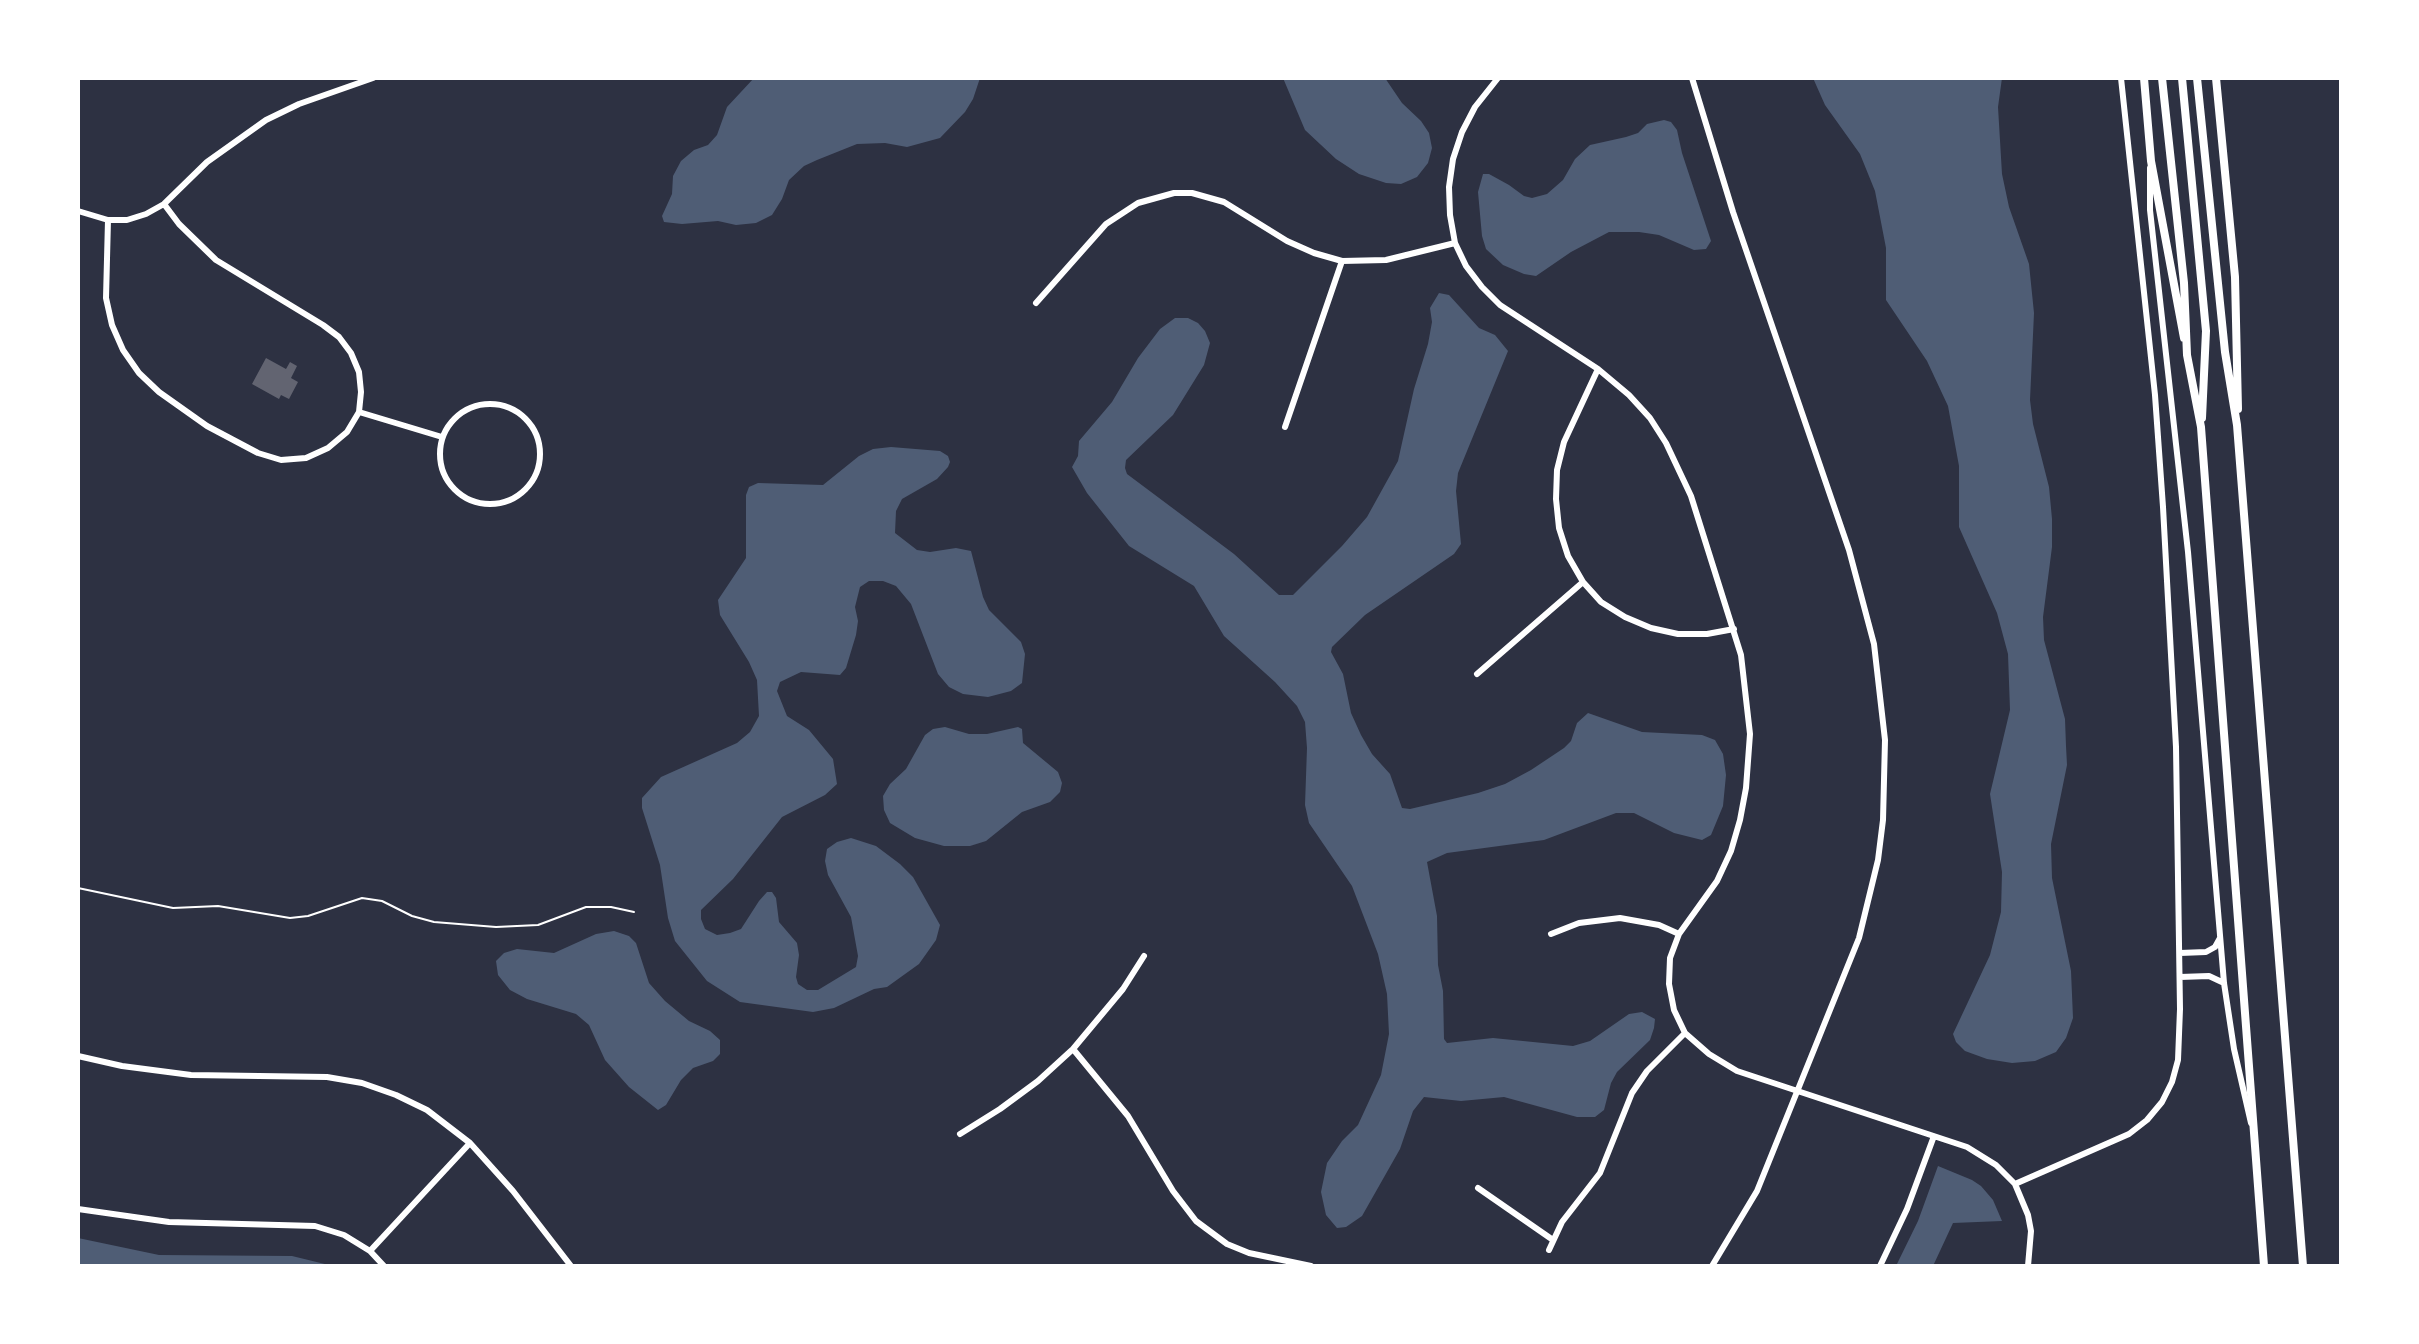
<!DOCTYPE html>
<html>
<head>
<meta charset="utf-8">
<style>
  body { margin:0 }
  #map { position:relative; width:2419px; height:1344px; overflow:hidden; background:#2d3142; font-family:Overpass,sans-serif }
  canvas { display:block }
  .frame { position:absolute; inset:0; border:80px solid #fff; pointer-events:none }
</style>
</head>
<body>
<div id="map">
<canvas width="2419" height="1344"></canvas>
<div class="frame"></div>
</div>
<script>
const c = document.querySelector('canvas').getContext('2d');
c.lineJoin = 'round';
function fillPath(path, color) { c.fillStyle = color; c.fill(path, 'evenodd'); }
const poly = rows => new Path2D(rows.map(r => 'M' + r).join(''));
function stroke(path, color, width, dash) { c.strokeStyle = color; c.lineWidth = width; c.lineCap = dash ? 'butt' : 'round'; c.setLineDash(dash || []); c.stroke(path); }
const water = poly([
  [754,78,980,78,973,99,965,112,940,138,907,147,885,143,857,144,817,160,804,166,789,180,782,199,772,215,756,223,736,225,718,221,682,224,664,222,662,216,672,194,673,176,681,161,694,150,708,145,717,135,727,107],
  [1283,78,1385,78,1402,103,1421,121,1429,133,1432,148,1428,163,1417,177,1401,184,1386,183,1359,174,1336,159,1305,130],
  [1813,78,2002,78,1998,107,2002,174,2009,207,2029,264,2034,313,2030,400,2033,424,2049,487,2052,519,2052,547,2043,617,2044,640,2065,719,2066,746,2067,765,2051,844,2052,878,2071,971,2073,1018,2066,1038,2056,1052,2035,1061,2012,1063,1987,1059,1965,1051,1956,1042,1953,1034,1990,955,2001,912,2002,872,1990,794,2010,710,2008,654,1997,613,1959,527,1959,466,1948,406,1927,361,1886,300,1886,248,1875,191,1860,154,1825,105],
  [1664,120,1671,122,1677,130,1682,153,1711,241,1706,249,1694,250,1659,235,1639,232,1609,232,1571,252,1536,276,1524,274,1503,265,1486,249,1482,236,1478,192,1483,174,1489,174,1509,185,1524,196,1532,198,1547,194,1563,180,1575,159,1590,145,1626,137,1638,133,1647,124],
  [1439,293,1449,295,1479,328,1495,335,1508,351,1458,473,1456,491,1461,544,1454,554,1365,615,1332,647,1331,652,1343,674,1351,713,1361,735,1372,754,1390,774,1402,808,1410,809,1478,793,1505,784,1531,770,1564,748,1571,741,1577,723,1588,713,1642,732,1702,735,1715,740,1723,754,1726,775,1723,806,1711,835,1702,840,1674,833,1634,813,1616,813,1544,840,1447,853,1427,862,1437,916,1438,965,1443,991,1444,1039,1447,1043,1493,1038,1573,1046,1590,1041,1629,1014,1642,1012,1655,1019,1654,1028,1650,1040,1617,1072,1611,1083,1604,1110,1595,1117,1577,1117,1504,1097,1461,1101,1424,1097,1413,1111,1400,1149,1362,1216,1346,1227,1337,1228,1326,1215,1321,1192,1327,1163,1342,1141,1358,1125,1381,1075,1389,1034,1387,994,1378,954,1352,886,1309,823,1305,805,1307,748,1305,722,1297,706,1275,682,1224,636,1194,586,1129,546,1087,493,1072,467,1078,456,1079,441,1112,402,1138,358,1160,329,1175,318,1188,318,1198,323,1205,331,1210,343,1204,365,1173,415,1126,460,1125,468,1127,474,1234,554,1279,595,1293,595,1342,546,1367,517,1398,461,1414,389,1428,344,1432,322,1430,308],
  [891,447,940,451,948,456,950,462,948,467,937,479,902,499,896,511,895,533,917,550,930,552,956,548,971,551,983,597,989,610,1021,642,1025,654,1022,683,1011,691,988,697,963,694,949,687,938,674,911,604,896,586,883,581,869,581,860,587,855,607,858,621,856,635,846,668,840,675,801,672,780,682,777,691,787,716,809,730,833,759,837,784,825,795,782,817,733,879,701,910,701,919,705,929,717,935,730,933,741,929,759,901,767,892,772,892,776,898,779,922,797,943,799,955,796,977,798,984,807,990,818,990,856,967,858,956,851,917,828,875,825,861,827,849,837,842,851,838,876,846,900,864,913,877,940,925,936,940,919,964,887,987,874,989,834,1008,813,1012,740,1002,707,981,675,941,668,918,660,865,642,808,642,798,661,777,737,743,750,732,759,716,757,680,749,662,720,615,718,600,746,558,746,495,749,487,758,483,823,485,859,456,873,449],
  [945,727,969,734,987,734,1018,727,1022,729,1023,743,1058,772,1062,783,1060,792,1050,802,1022,812,986,841,970,846,944,846,915,838,890,823,884,810,883,796,890,784,906,769,925,735,933,729],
  [614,931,629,936,636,943,649,983,665,1001,689,1021,710,1031,720,1040,720,1054,713,1061,693,1068,681,1080,666,1105,658,1110,629,1087,605,1060,589,1025,576,1014,527,999,510,990,498,975,496,961,504,953,517,949,554,953,596,934],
  [1938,1166,1972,1180,1981,1186,1993,1200,2002,1221,1953,1223,1933,1266,1896,1266,1918,1221],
  [78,1238,159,1255,292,1256,333,1266,78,1266]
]);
const building = poly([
  [266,358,286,369,290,362,297,366,291,378,298,382,289,399,281,395,279,399,252,384]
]);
const path = poly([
  [78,888,173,908,218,906,290,918,308,916,362,898,382,901,412,916,434,922,496,927,538,925,586,907,611,907,634,912]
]);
const minor = poly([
  [1498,78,1475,107,1462,132,1453,159,1449,187,1450,215,1455,243,1466,266,1482,287,1500,305,1598,369,1629,395,1650,418,1666,443,1691,496,1741,655,1750,734,1746,788,1740,820,1731,851,1717,881,1679,934,1670,958,1669,984,1674,1010,1685,1033,1709,1054,1737,1071,1967,1147,1996,1165,2015,1184,2028,1215,2031,1231,2028,1266],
  [1692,78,1733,212,1849,550,1874,644,1885,740,1883,820,1878,860,1859,938,1757,1191,1712,1266],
  [2150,168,2150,210,2188,552,2224,983,2234,1049,2251,1123],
  [78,211,108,220,127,220,146,214,164,204,207,162,266,120,299,104,373,78],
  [108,220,106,298,112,325,123,350,139,373,159,392,207,426,258,453,281,460,306,458,328,448,347,432,359,412,361,392,359,372,351,353,339,337,323,325,216,260,179,224,164,204],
  [1036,303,1106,224,1138,203,1174,193,1192,193,1224,202,1287,241,1314,253,1342,261,1386,260,1455,243],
  [1598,369,1564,442,1557,470,1556,499,1559,528,1568,556,1583,582,1601,602,1625,617,1651,628,1678,634,1707,634,1734,629],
  '440 454a50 50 0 1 1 100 0a50 50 0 1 1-100 0Z',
  [359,412,442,437],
  [1285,427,1342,261],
  [1477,674,1583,582],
  [1551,934,1579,923,1620,918,1659,925,1679,934],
  [2180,953,2206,952,2215,947,2220,938],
  [2180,977,2209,976,2224,983],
  [1073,1049,1128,1116,1173,1191,1196,1221,1227,1244,1249,1253,1311,1266],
  [78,1056,122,1066,191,1075,327,1077,362,1083,396,1095,427,1110,470,1143,513,1191,571,1266],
  [960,1134,1000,1109,1038,1081,1073,1049,1123,989,1144,956],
  [2015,1184,2129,1134,2147,1120,2162,1102,2172,1082,2178,1060,2180,1009,2176,747,2163,507,2155,395,2121,78],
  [1478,1188,1553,1240],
  [78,1209,169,1222,315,1226,344,1235,370,1251,384,1266],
  [1549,1250,1562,1222,1600,1173,1632,1093,1647,1071,1685,1033],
  [370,1251,470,1143],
  [1880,1266,1907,1209,1934,1136]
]);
const secondary = poly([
  [2144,78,2151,161,2184,338],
  [2162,78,2184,283,2187,355,2201,427,2264,1266],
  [2182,78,2206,331,2202,418],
  [2197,78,2225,352,2237,425,2303,1266],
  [2216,78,2235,277,2238,409]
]);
fillPath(water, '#4f5d75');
fillPath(building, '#626471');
stroke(path, '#fff', 2);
stroke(minor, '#fff', 6);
stroke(secondary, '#fff', 8);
</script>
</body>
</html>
